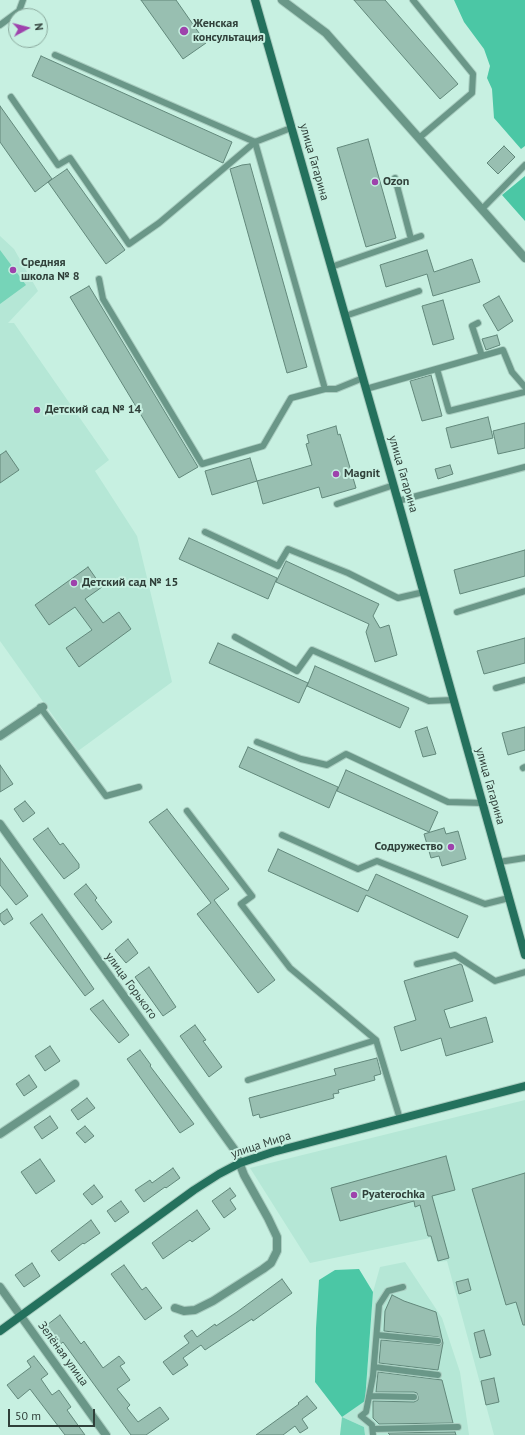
<!DOCTYPE html>
<html>
<head>
<meta charset="utf-8">
<style>
  body { margin:0 }
  #map { position:relative; width:525px; height:1435px; overflow:hidden; background:#c7f0e1; font-family:"PT Sans",sans-serif }
  canvas { display:block }
  .north { position:absolute; left:8px; top:8px; width:40px; height:40px; box-sizing:border-box; background:#c7f0e1; border:1px solid #8baa9e; border-radius:50%; rotate:83deg; font-size:11px; font-weight:700; line-height:16px; text-align:center; color:#30403a }
  .north::after { content:''; display:block; margin:auto; width:14px; height:18px; background:#9e42ac; clip-path:polygon(50% 0,100% 100%,50% 72%,0 100%) }
  .scale { position:absolute; left:8px; top:1409px; width:87px; height:18px; box-sizing:border-box; border:2px solid #30403a; border-top:0; padding-left:5px; font-size:12px; line-height:14px; white-space:nowrap; color:#30403a; -webkit-text-stroke:3px #c7f0e1; paint-order:stroke }
</style>
</head>
<body>
<div id="map">
<canvas width="525" height="1435"></canvas>
<div class="north">N</div>
<div class="scale">50 m</div>
</div>
<script>
const c = document.querySelector('canvas').getContext('2d');
c.lineJoin = 'round';
function fillPath(path, color) { c.fillStyle = color; c.fill(path, 'evenodd'); }
const poly = rows => new Path2D(rows.map(r => 'M' + r).join(''));
function stroke(path, color, width, dash) { c.strokeStyle = color; c.lineWidth = width; c.lineCap = dash ? 'butt' : 'round'; c.setLineDash(dash || []); c.stroke(path); }
function drawText(font, color, halo, rows, align = 'center') {
  c.font = font + ' "PT Sans",sans-serif'; c.lineWidth = 4; c.setLineDash([]); c.textBaseline = 'middle'; c.strokeStyle = halo; c.fillStyle = color; for (const [text, x, y, turn = 0] of rows) {
    c.save(); c.translate(x, y); c.rotate((+turn || 0) * Math.PI / 180); c.textAlign = isNaN(turn) ? turn : align; if (halo) c.strokeText(text, 0, 0); c.fillText(text, 0, 0); c.restore();
  }
}
const built = poly([
  [0,236,14,249,38,291,8,323,14,323,109,460,95,471,137,536,172,682,78,751,0,641],
  [525,1100,525,1435,494,1435,447,1261,437,1262,430,1238,310,1263,250,1168],
  [405,1262,442,1318,460,1372,469,1435,365,1435,364,1427,342,1417,365,1401,373,1292,380,1267]
]);
const green = poly([
  [0,250,26,285,0,304],
  [342,1417,364,1427,365,1435,340,1435]
]);
const forest = poly([
  [454,0,525,0,525,146,521,149,494,118,492,89,487,78,490,66,484,49,464,22],
  [525,176,525,221,502,195],
  [359,1269,373,1292,365,1401,342,1417,315,1382,316,1328,319,1280,335,1270]
]);
const building = poly([
  [141,0,176,0,206,43,183,59,141,0],
  [354,0,385,0,458,84,440,99,354,0],
  [41,56,232,142,223,163,32,76,41,56],
  [0,106,52,179,35,192,0,142,0,106],
  [368,139,396,238,366,247,337,148,368,139],
  [504,146,515,157,498,174,487,163,504,146],
  [250,164,307,367,287,373,230,169,242,165,250,164],
  [67,169,125,250,106,264,48,182,67,169],
  [427,250,434,272,472,259,480,282,433,296,427,274,386,287,380,265,427,250],
  [89,286,198,467,179,478,70,297,89,286],
  [499,296,513,321,498,331,483,305,499,296],
  [443,300,454,339,433,345,422,306,443,300],
  [497,335,500,345,486,350,482,339,497,335],
  [431,375,442,416,422,421,410,381,431,375],
  [488,417,493,438,451,448,446,428,488,417],
  [525,423,525,448,498,454,493,431,525,423],
  [336,426,338,435,340,434,356,488,322,498,319,487,263,504,257,481,312,465,306,444,309,443,307,435,336,426],
  [6,451,19,470,0,483,0,455,6,451],
  [250,458,257,481,212,495,205,471,250,458],
  [450,465,453,474,438,479,435,469,450,465],
  [189,538,277,578,268,599,179,559,189,538],
  [525,550,525,576,460,594,454,570,525,550],
  [286,561,379,604,373,616,380,628,389,625,397,655,375,662,366,632,369,624,276,582,286,561],
  [88,567,102,587,85,599,103,623,119,612,131,629,79,667,66,648,92,630,75,607,49,625,35,605,88,567],
  [525,638,525,663,484,674,477,651,525,638],
  [218,643,308,683,299,703,209,663,218,643],
  [315,666,409,708,400,728,307,686,315,666],
  [427,727,436,754,423,757,415,731,427,727],
  [525,727,525,750,508,755,502,733,525,727],
  [248,747,338,787,329,808,239,767,248,747],
  [0,765,13,784,0,792,0,765],
  [346,770,438,812,429,832,337,791,346,770],
  [25,801,35,813,23,822,14,809,25,801],
  [167,809,229,889,214,900,275,980,258,993,197,914,211,903,149,822,167,809],
  [48,828,60,845,63,843,79,864,79,868,64,879,33,839,48,828],
  [444,828,446,834,458,831,466,859,442,866,439,856,431,858,424,834,444,828],
  [278,849,368,891,376,874,468,916,458,938,366,895,358,912,268,871,278,849],
  [0,858,28,896,16,905,0,885,0,858],
  [86,884,97,898,95,900,112,922,102,930,74,894,86,884],
  [7,909,13,919,4,925,0,920,0,914,7,909],
  [42,914,94,989,85,996,30,923,42,914],
  [128,939,138,953,126,963,115,950,128,939],
  [460,964,462,965,473,1001,444,1010,450,1028,486,1017,493,1042,446,1056,441,1038,401,1051,394,1027,416,1020,404,981,460,964],
  [149,967,176,1007,163,1016,135,977,149,967],
  [103,1000,129,1035,119,1043,90,1009,103,1000],
  [195,1025,206,1040,203,1041,222,1067,209,1077,180,1036,195,1025],
  [50,1046,60,1061,45,1071,35,1056,50,1046],
  [140,1050,151,1065,150,1066,194,1124,180,1133,127,1059,140,1050],
  [377,1058,381,1074,374,1076,375,1080,338,1090,339,1093,333,1094,334,1098,260,1118,259,1114,253,1116,249,1098,336,1075,334,1069,377,1058],
  [29,1075,37,1087,24,1096,16,1084,29,1075],
  [87,1098,95,1108,78,1120,71,1110,87,1098],
  [50,1116,58,1128,42,1139,34,1127,50,1116],
  [85,1126,94,1136,85,1143,76,1133,85,1126],
  [446,1156,455,1190,432,1196,449,1258,438,1261,431,1236,428,1236,420,1205,415,1207,414,1201,340,1221,331,1188,446,1156],
  [40,1159,55,1181,36,1194,21,1172,40,1159],
  [173,1168,180,1178,166,1188,165,1187,144,1202,135,1190,150,1180,152,1183,173,1168],
  [525,1173,525,1325,523,1325,516,1302,506,1305,472,1189,525,1173],
  [94,1185,103,1197,92,1205,83,1194,94,1185],
  [230,1188,236,1196,230,1200,236,1209,224,1218,212,1201,230,1188],
  [121,1201,129,1212,115,1222,107,1211,121,1201],
  [197,1210,210,1229,192,1242,190,1240,163,1259,152,1243,197,1210],
  [91,1220,100,1233,84,1244,83,1243,59,1261,51,1251,91,1220],
  [32,1263,40,1276,24,1287,15,1275,32,1263],
  [124,1265,142,1290,146,1287,162,1308,145,1320,111,1274,124,1265],
  [282,1279,292,1293,253,1321,252,1319,205,1350,201,1345,183,1358,188,1365,173,1375,163,1362,189,1343,184,1336,192,1330,197,1337,215,1324,216,1326,237,1312,282,1279],
  [468,1279,471,1290,459,1294,456,1282,468,1279],
  [392,1295,404,1301,436,1312,443,1343,438,1370,379,1363,381,1340,438,1345,440,1345,442,1342,442,1339,438,1337,384,1331,385,1311,392,1295],
  [60,1315,81,1344,84,1341,103,1368,119,1356,125,1363,120,1366,130,1380,117,1389,130,1405,127,1408,138,1422,160,1407,169,1419,146,1435,131,1435,63,1342,57,1347,43,1328,60,1315],
  [484,1330,491,1355,480,1358,474,1333,484,1330],
  [34,1356,48,1374,41,1379,52,1395,59,1390,71,1407,67,1410,85,1435,65,1435,30,1389,18,1399,7,1385,31,1367,27,1361,34,1356],
  [378,1372,442,1380,453,1423,379,1424,373,1418,373,1401,414,1402,418,1400,418,1397,417,1393,414,1392,376,1392,378,1372],
  [494,1378,499,1402,486,1405,481,1381,494,1378],
  [307,1396,317,1408,302,1419,308,1428,300,1433,295,1426,283,1435,256,1435,299,1404,298,1403,307,1396],
  [455,1432,456,1435,390,1435,388,1433,455,1432]
]);
const service = poly([
  [413,0,473,74,472,93,419,138],
  [0,25,19,11,23,0],
  [55,55,255,142,291,128],
  [11,97,58,165,70,158,129,244,159,223,255,142,325,389],
  [395,178,411,239],
  [482,209,525,165],
  [331,267,421,236],
  [99,279,103,299,202,464,263,446,291,398,325,389,336,389,363,378],
  [345,316,419,291],
  [478,323,472,326,482,356],
  [437,369,449,411,525,392],
  [366,389,503,350,512,372,525,387],
  [398,501,525,467],
  [337,504,394,485],
  [205,532,278,566,288,549,348,573,398,598,424,592],
  [457,612,525,591],
  [235,637,297,671,312,650,429,701,454,700],
  [496,688,525,680],
  [40,707,106,796,139,787],
  [257,742,301,759,327,765,346,754,448,802,483,803],
  [523,768,525,767],
  [187,811,252,896,241,904,290,968,376,1040],
  [282,835,358,869,377,861,485,904,509,898],
  [499,862,525,858],
  [417,964,455,955,495,981,525,972],
  [248,1080,376,1040,400,1119],
  [377,1335,438,1341],
  [374,1367,438,1375],
  [369,1396,414,1397],
  [373,1429,458,1427],
  [373,1435,372,1425,361,1416,366,1412,373,1376,379,1305,388,1291,403,1287]
]);
const minor = poly([
  [282,0,326,33,525,258],
  [0,736,43,707],
  [0,824,234,1149,244,1175,268,1218,277,1237,277,1251,271,1263,263,1269,213,1301,195,1310,184,1311,175,1308],
  [0,1134,75,1084],
  [0,1287,106,1435]
]);
const secondary = poly([
  [255,0,398,501,525,955],
  [0,1331,194,1190,219,1174,240,1163,273,1152,525,1086]
]);
const markers = [
  [184,31,5,"#9e42ac"],
  [375,182,4,"#9e42ac"],
  [13,270,4,"#9e42ac"],
  [37,410,4,"#9e42ac"],
  [336,474,4,"#9e42ac"],
  [74,583,4,"#9e42ac"],
  [451,847,4,"#9e42ac"],
  [354,1195,4,"#9e42ac"]
];
const poiNames = [
  ["Женская",193,24],
  ["консультация",193,38],
  ["Ozon",383,182],
  ["Cредняя",21,263],
  ["школа № 8",21,277],
  ["Детский сад № 14",45,410],
  ["Magnit",344,474],
  ["Детский сад № 15",82,583],
  ["Содружество",443,847,"right"],
  ["Pyaterochka",362,1195]
];
const streetNames = [
  ["улица Гагарина",314,162,74],
  ["улица Гагарина",403,474,74],
  ["улица Гагарина",490,786,74],
  ["улица Горького",131,986,54],
  ["улица Мира",261,1145,-18],
  ["Зелёная улица",63,1354,54]
];
fillPath(built, '#b5e7d6');
fillPath(green, '#76d4b8');
fillPath(forest, '#4bc7a5');
fillPath(building, '#98bfb1');
stroke(building, '#62887b', 1);
stroke(service, '#a9cdc0', 8);
stroke(minor, '#a9cdc0', 10);
stroke(secondary, '#a9cdc0', 10);
stroke(service, '#6a9788', 6);
stroke(minor, '#6a9788', 8);
stroke(secondary, '#24715d', 8);
for (const [x, y, r, color] of markers) { const dot = new Path2D(); dot.arc(x, y, r, 0, 2 * Math.PI); c.fillStyle = color; c.fill(dot); stroke(dot, '#c7f0e1', 1.5); }
drawText('bold 12px', '#30403a', '#c7f0e1', poiNames, 'left');
drawText('12px', '#30403a', '#c7f0e1', streetNames);
</script>
</body>
</html>
